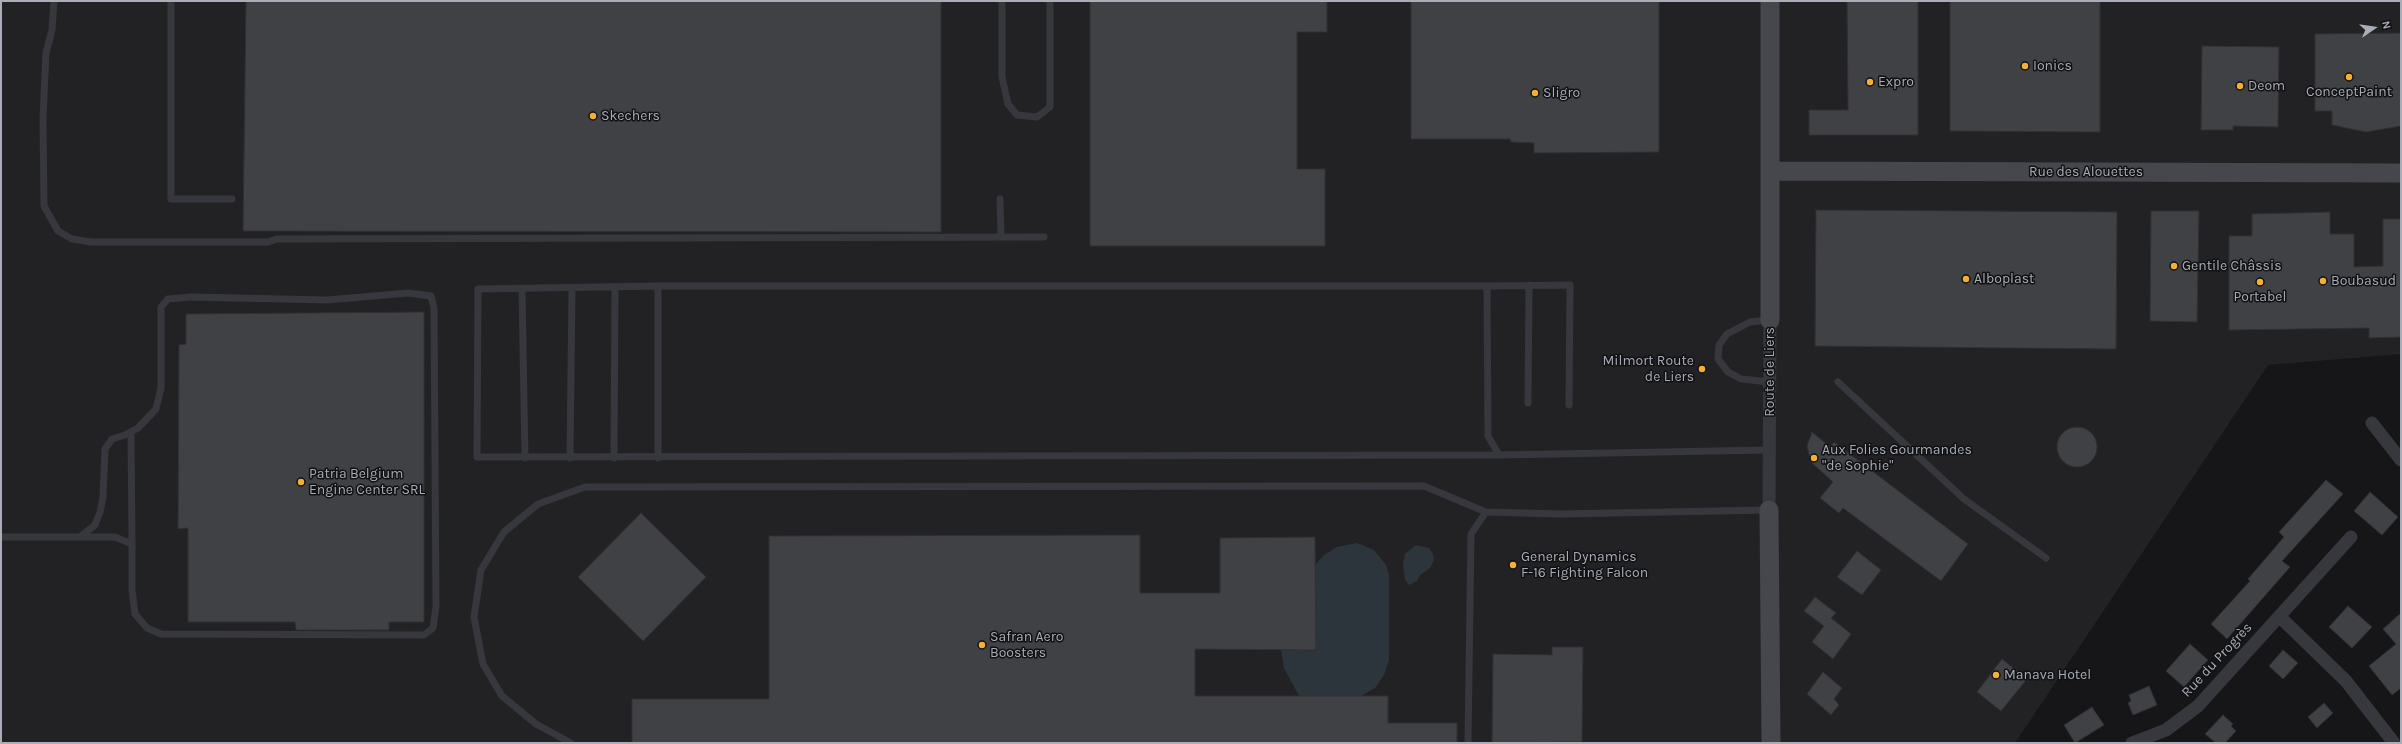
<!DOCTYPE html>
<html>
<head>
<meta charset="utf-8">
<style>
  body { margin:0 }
  #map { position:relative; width:2402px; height:744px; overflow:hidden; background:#161618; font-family:Karla,sans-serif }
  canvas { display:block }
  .frame { position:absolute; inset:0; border:2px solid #a8adb8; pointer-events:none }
  .north { position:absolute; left:2354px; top:8px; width:40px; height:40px; -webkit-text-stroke:3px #111113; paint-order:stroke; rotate:77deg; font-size:11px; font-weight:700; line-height:16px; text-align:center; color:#a8adb8 }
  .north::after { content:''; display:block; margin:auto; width:14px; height:18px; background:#a8adb8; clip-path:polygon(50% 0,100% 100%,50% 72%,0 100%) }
</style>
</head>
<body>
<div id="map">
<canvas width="2402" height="744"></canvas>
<div class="frame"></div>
<div class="north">N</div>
</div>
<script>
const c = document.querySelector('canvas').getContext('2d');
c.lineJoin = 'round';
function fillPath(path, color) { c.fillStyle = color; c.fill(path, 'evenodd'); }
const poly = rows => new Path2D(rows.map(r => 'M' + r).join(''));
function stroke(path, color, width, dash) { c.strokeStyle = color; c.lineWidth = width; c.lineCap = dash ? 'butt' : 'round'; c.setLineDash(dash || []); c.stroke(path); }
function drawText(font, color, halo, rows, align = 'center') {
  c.font = font + ' Karla,sans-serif'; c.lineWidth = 3; c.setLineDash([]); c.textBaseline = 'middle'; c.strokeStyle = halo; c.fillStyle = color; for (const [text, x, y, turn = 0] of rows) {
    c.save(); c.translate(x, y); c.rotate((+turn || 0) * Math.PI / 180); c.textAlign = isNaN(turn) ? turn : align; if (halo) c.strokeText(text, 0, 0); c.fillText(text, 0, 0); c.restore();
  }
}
const built = poly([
  [1,1,2401,1,2401,354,2268,365,2015,743,1,743]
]);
const water = poly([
  [1357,543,1374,550,1386,565,1389,575,1389,660,1384,675,1375,688,1361,696,1299,696,1284,668,1281,649,1316,649,1316,564,1324,555,1337,547],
  [1416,545,1429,548,1433,554,1434,560,1430,568,1420,575,1417,581,1409,585,1405,580,1403,564,1405,554]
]);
const building = poly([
  [246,1,941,1,941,232,243,231,246,1],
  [1090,1,1327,1,1327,32,1297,32,1297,169,1325,169,1325,246,1090,246,1090,1],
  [1411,1,1659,1,1659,152,1534,153,1534,143,1511,142,1510,139,1411,139,1411,1],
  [1847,1,1918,1,1918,135,1809,135,1809,110,1848,110,1847,1],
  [1950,1,2100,1,2100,132,1950,131,1950,1],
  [2401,33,2401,126,2366,132,2332,125,2332,111,2315,111,2315,34,2401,33],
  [2202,46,2279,47,2278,127,2233,126,2233,130,2201,130,2202,46],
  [1816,210,2117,212,2116,349,1815,346,1816,210],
  [2151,211,2199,211,2197,322,2150,321,2151,211],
  [2330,212,2330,234,2354,234,2354,267,2383,266,2383,219,2401,219,2401,337,2369,338,2369,328,2229,330,2229,236,2252,236,2252,214,2330,212],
  [424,312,424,622,389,622,389,630,296,630,295,622,188,622,188,528,178,529,179,345,186,344,186,314,424,312],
  '2057 447a20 20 0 1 1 40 0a20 20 0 1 1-40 0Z',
  [1812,432,1830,447,1834,442,1968,544,1941,581,1843,508,1839,513,1820,498,1833,482,1811,462,1807,446,1812,432],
  [2326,480,2343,494,2282,561,2290,567,2227,639,2211,624,2250,581,2248,579,2284,537,2279,532,2326,480],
  [2370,492,2398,517,2382,535,2354,511,2370,492],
  [641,513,706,577,643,641,578,577,641,513],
  [1140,535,1140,593,1220,593,1220,538,1315,537,1316,650,1195,649,1195,696,1388,696,1388,723,1457,723,1457,743,632,743,632,699,769,699,769,536,1140,535],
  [1857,551,1881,570,1862,595,1837,577,1857,551],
  [1815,597,1836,613,1831,618,1851,634,1833,659,1812,642,1824,626,1804,611,1815,597],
  [2348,606,2372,627,2352,648,2329,627,2348,606],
  [2401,613,2401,688,2392,695,2369,666,2396,644,2383,629,2401,613],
  [2190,644,2208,660,2184,687,2166,671,2190,644],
  [1552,647,1583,647,1582,742,1492,743,1493,654,1552,655,1552,647],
  [2283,650,2298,663,2283,679,2269,666,2283,650],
  [2002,659,2027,679,2001,711,1977,692,2002,659],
  [1823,672,1842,688,1834,699,1839,705,1831,715,1807,694,1823,672],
  [2149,686,2157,705,2133,715,2128,703,2131,701,2129,695,2149,686],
  [2324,703,2333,713,2317,728,2308,717,2324,703],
  [2092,707,2104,725,2075,743,2064,725,2092,707],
  [2223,715,2233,724,2231,726,2236,731,2225,743,2216,743,2205,734,2223,715]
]);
const lane = poly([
  [54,1,52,30,46,53,43,118,44,206,58,231,72,239,91,242,268,242,277,239,1044,237],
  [171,1,171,199,232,199],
  [1002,1,1002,77,1008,104,1017,115,1037,117,1050,107,1050,1],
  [1000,199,1001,237],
  [1487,286,658,286,478,289,477,457,1499,455],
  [522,289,525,458],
  [1770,382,1741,379,1728,372,1718,359,1719,345,1727,334,1750,322,1770,320],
  [1838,382,1964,499,2046,558],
  [1528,403,1529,285],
  [1569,405,1570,285,1487,286,1488,436,1499,455,1769,450],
  [131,432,132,544],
  [570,458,572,288],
  [614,458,615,287],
  [658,458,658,286],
  [1,537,115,537,132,544,132,590,135,614,147,628,161,634,424,635,433,628,436,607,434,308,431,296,408,293,327,300,191,297,168,299,161,307,161,388,156,409,138,428,125,435,112,439,105,449,103,497,100,512,95,525,81,536],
  [571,743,536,724,502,696,483,664,474,617,481,570,504,532,538,504,585,487,1424,486,1486,512,1560,514,1769,510],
  [1468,743,1471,534,1486,512]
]);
const street = poly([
  [2372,423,2401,460],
  [1769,510,1770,320],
  [2280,617,2346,681,2394,743],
  [2132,743,2166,730,2198,706,2351,537]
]);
const secondary = poly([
  [1770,1,1770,320],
  [1771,171,2401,173],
  [1769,510,1771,743]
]);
const markers = [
  [2025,66,4,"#f2b134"],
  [2349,77,4,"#f2b134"],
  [1870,82,4,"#f2b134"],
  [2240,86,4,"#f2b134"],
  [1535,93,4,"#f2b134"],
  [593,116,4,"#f2b134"],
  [2174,266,4,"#f2b134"],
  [1966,279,4,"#f2b134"],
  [2323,281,4,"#f2b134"],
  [2260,282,4,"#f2b134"],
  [1702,369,4,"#f2b134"],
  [1814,458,4,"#f2b134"],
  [301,482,4,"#f2b134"],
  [1513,565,4,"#f2b134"],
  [982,645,4,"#f2b134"],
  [1996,675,4,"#f2b134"]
];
const poiNames = [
  ["Ionics",2033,66],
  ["Expro",1878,82],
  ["Deom",2248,86],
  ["ConceptPaint",2349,92,"center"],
  ["Sligro",1543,93],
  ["Skechers",601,116],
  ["Gentile Châssis",2182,266],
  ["Alboplast",1974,279],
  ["Boubasud",2331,281],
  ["Portabel",2260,297,"center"],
  ["Milmort Route",1694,361,"right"],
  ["de Liers",1694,377,"right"],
  ["Aux Folies Gourmandes",1822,450],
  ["\"de Sophie\"",1822,466],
  ["Patria Belgium",309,474],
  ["Engine Center SRL",309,490],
  ["General Dynamics",1521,557],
  ["F-16 Fighting Falcon",1521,573],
  ["Safran Aero",990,637],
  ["Boosters",990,653],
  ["Manava Hotel",2004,675]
];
const streetNames = [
  ["Rue des Alouettes",2086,172],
  ["Route de Liers",1770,372,-90],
  ["Rue du Progrès",2217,660,-47]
];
fillPath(built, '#222225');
fillPath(water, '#2c353c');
fillPath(building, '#404145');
stroke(building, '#303034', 1);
stroke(lane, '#37383d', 7);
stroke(street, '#37383d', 13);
stroke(secondary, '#45474d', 19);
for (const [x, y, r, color] of markers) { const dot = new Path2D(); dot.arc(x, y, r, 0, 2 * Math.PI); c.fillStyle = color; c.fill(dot); stroke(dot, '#111113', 1.5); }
drawText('14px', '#a8adb8', '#111113', poiNames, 'left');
drawText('14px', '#a8adb8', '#111113', streetNames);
</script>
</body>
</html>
